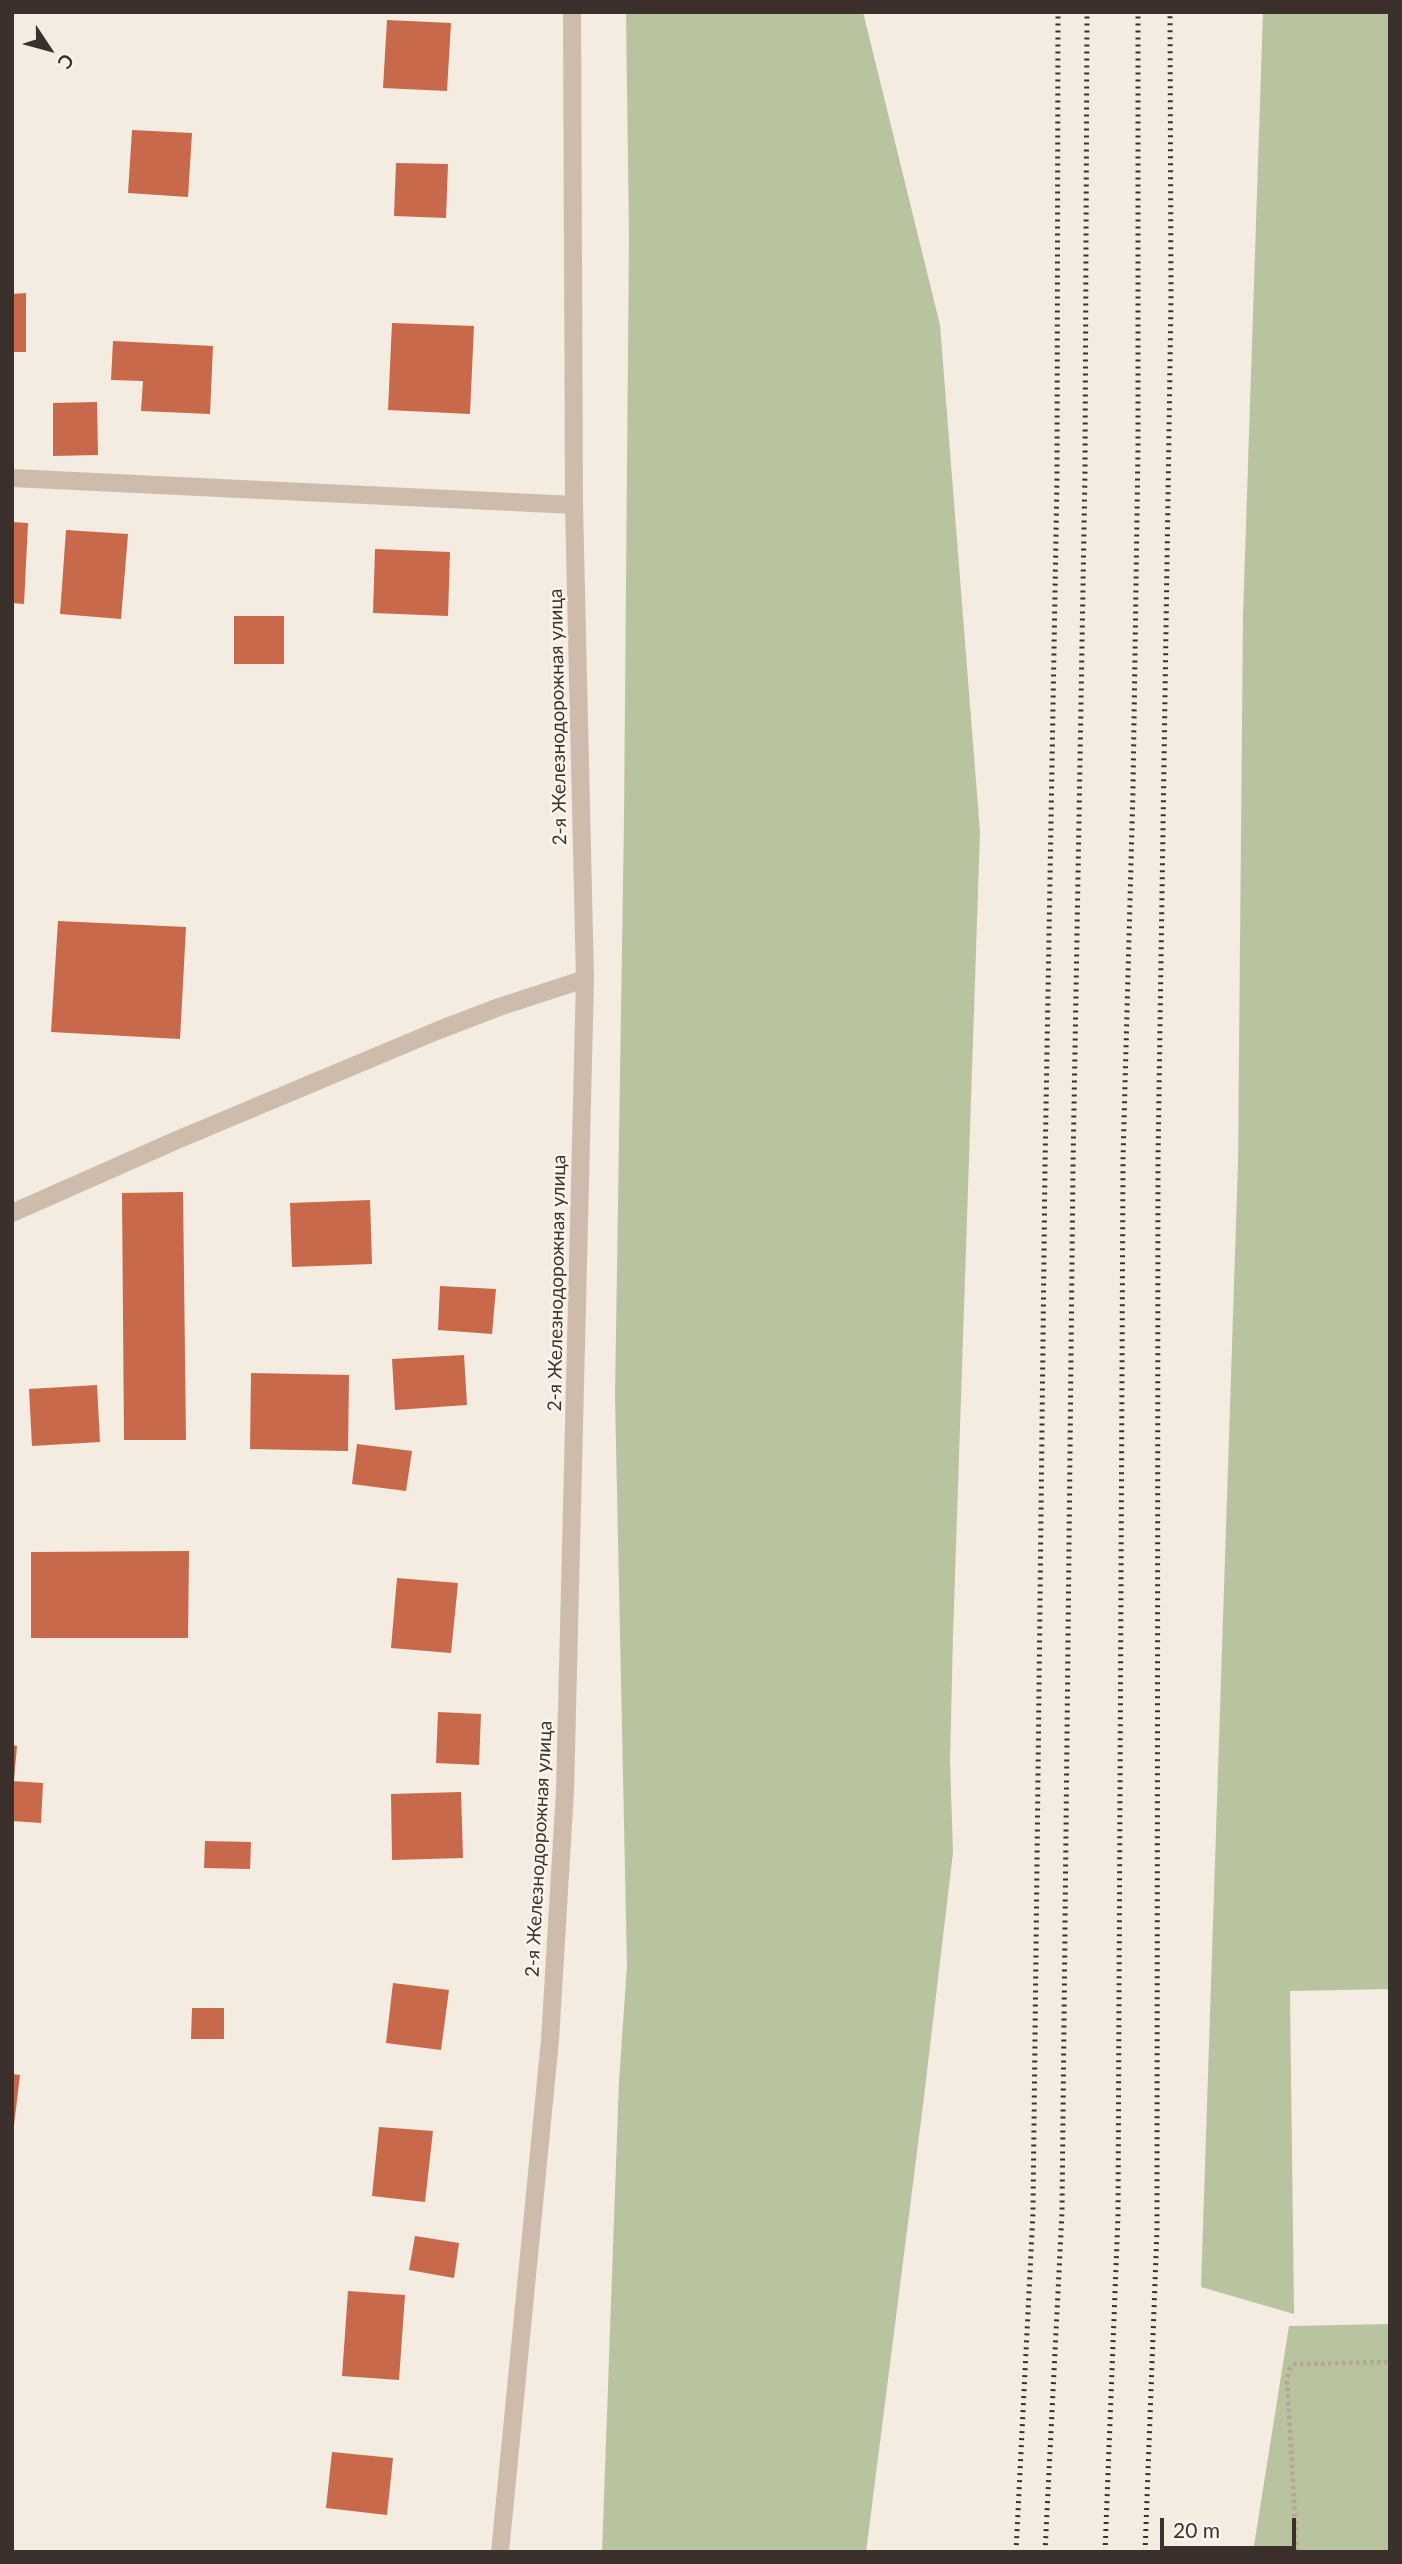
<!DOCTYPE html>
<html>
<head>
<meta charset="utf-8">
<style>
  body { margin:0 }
  #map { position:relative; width:1402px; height:2564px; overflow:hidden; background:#f4ebe1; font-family:Lato,sans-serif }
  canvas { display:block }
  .frame { position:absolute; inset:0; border:14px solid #3b302b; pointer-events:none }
  .north { position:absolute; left:14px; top:14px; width:70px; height:70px; -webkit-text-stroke:5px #fbf5ee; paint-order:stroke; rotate:126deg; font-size:19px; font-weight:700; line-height:28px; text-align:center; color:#3b302b }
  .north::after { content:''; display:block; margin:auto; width:24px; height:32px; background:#3b302b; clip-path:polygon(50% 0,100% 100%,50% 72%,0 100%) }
  .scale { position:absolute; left:1160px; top:2518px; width:136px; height:32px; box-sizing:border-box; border:4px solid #3b302b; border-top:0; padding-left:9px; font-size:21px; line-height:24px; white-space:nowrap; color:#3b302b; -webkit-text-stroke:5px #fbf5ee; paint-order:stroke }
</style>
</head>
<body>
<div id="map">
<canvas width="1402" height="2564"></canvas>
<div class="frame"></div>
<div class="north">С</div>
<div class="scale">20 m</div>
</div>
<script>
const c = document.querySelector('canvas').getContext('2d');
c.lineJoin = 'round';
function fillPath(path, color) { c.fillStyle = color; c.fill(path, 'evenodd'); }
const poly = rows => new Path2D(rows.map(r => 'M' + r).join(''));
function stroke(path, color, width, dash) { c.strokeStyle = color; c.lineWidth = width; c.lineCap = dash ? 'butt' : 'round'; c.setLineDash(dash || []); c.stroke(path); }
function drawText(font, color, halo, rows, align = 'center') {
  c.font = font + ' Lato,sans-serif'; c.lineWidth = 5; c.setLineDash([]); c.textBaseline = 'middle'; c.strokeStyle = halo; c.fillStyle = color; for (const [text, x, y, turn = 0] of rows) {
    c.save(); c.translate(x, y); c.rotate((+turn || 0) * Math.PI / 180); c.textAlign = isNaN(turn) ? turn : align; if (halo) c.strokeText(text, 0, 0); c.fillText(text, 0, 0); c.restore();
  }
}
const green = poly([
  [626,12,863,12,940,325,980,832,953,1635,950,1762,953,1852,924,2097,866,2552,602,2552,619,2081,627,1966,615,1397,624,818,629,236],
  [1263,12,1390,12,1390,1989,1290,1991,1294,2314,1201,2287,1238,1163,1243,615],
  [1390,2324,1390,2552,1253,2552,1289,2326]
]);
const building = poly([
  [387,20,451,23,447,91,383,88],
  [132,130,192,133,188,197,128,193],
  [396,163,448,164,446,218,394,216],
  [26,293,26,352,12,352,12,294],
  [392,323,474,326,470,414,388,410],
  [113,341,213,346,210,414,141,411,143,381,111,380],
  [97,402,98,455,53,456,53,403],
  [12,522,28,523,24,604,12,603],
  [66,530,128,534,121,619,60,614],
  [375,549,450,552,448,616,373,613],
  [234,616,284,616,284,664,234,664],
  [58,921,186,927,180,1039,51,1032],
  [183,1192,186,1440,124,1440,122,1193],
  [370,1200,372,1264,292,1267,290,1203],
  [440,1286,496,1289,492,1334,438,1330],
  [464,1355,467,1405,395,1410,392,1359],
  [251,1373,349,1375,348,1451,250,1449],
  [97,1385,100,1442,32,1446,29,1389],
  [357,1444,412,1451,406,1491,352,1484],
  [189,1551,188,1638,31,1638,31,1552],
  [397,1578,458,1583,451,1653,391,1648],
  [438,1712,481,1714,479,1765,436,1763],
  [12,1745,17,1746,14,1780,12,1780],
  [12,1781,43,1783,41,1823,12,1821],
  [461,1792,463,1858,392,1860,391,1794],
  [205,1841,251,1842,250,1869,204,1868],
  [393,1983,449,1990,441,2050,386,2043],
  [192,2008,224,2008,224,2039,191,2039],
  [12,2074,20,2075,14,2125,12,2125],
  [379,2127,433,2131,425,2202,372,2196],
  [415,2236,459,2243,454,2278,409,2270],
  [348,2291,405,2295,399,2380,342,2376],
  [332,2452,393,2458,387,2515,326,2508]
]);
const path = poly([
  [1297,2552,1287,2380,1289,2370,1295,2364,1390,2362]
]);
const service = poly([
  [12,478,574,505]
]);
const minor = poly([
  [12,1213,177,1140,439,1030,499,1007,585,979]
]);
const tertiary = poly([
  [500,2552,550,2040,565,1791,585,979,574,505,572,12]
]);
const rail = poly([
  [1016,2552,1033,2212,1045,1166,1057,477,1058,12],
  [1045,2552,1062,2212,1073,1166,1085,471,1087,12],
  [1105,2552,1118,2215,1123,1159,1133,790,1138,448,1138,12],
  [1145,2552,1157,2229,1158,1159,1171,298,1170,12]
]);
const streetNames = [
  ["2-я Железнодорожная улица",558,717,-91],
  ["2-я Железнодорожная улица",557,1283,-89],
  ["2-я Железнодорожная улица",539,1849,-87]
];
fillPath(green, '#b8c4a0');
fillPath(building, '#c8694b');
stroke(path, '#b9a596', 4.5, [3.5, 3.5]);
stroke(service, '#cdbbac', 18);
stroke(minor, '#cdbbac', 18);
stroke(tertiary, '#cdbbac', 18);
stroke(rail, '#3b302b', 5, [2, 5]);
drawText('19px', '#3b302b', '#fbf5ee', streetNames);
</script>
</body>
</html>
